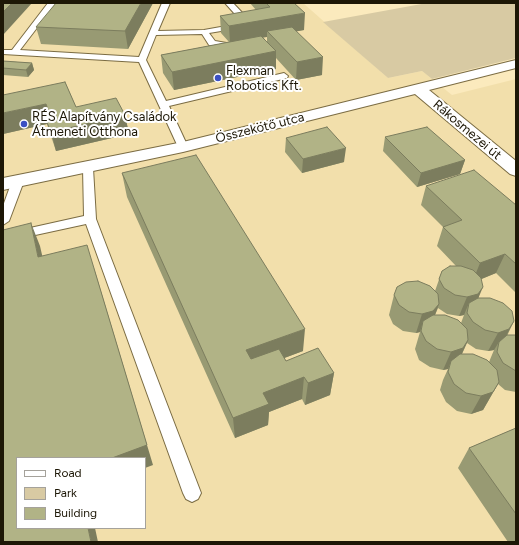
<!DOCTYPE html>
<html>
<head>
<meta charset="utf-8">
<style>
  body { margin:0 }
  #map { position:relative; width:519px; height:545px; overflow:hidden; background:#fbeabd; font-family:Figtree,sans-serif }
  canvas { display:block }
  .frame { position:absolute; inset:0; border:4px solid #1d1706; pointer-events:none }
  .legend { position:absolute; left:16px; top:457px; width:130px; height:72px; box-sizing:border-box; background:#fff; border:1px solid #a5a29b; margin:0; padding:5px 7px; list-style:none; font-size:12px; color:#1d1706 }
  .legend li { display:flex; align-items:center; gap:8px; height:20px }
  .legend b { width:20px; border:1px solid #a5a29b }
</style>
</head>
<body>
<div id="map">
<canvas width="519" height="545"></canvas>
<div class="frame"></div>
<ul class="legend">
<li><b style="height:5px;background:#fff"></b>Road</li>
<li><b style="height:11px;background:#d8caa3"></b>Park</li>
<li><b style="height:11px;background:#b1b386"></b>Building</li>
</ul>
</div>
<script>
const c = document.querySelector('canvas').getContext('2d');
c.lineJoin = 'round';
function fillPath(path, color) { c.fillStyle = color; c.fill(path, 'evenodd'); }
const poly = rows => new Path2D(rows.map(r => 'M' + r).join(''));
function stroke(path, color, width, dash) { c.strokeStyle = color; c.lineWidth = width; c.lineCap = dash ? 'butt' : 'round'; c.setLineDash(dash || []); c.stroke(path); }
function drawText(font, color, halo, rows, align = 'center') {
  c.font = font + ' Figtree,sans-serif'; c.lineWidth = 4; c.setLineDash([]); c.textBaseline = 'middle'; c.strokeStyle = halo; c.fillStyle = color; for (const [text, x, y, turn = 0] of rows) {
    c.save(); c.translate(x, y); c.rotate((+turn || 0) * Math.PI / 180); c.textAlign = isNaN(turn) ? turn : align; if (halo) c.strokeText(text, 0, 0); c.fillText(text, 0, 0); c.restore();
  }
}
const built = poly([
  [3,3,303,3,388,78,422,71,452,95,516,79,516,542,3,542],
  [17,458,145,458,145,528,17,528]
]);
const green = poly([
  [427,3,516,3,516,58,432,79,422,71,388,78,323,22]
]);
const lane = poly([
  [48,3,56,3,20,50,139,57,162,3,170,3,158,31,204,30,243,23,225,3,233,3,251,22,251,26,209,33,215,41,238,45,238,49,209,45,202,34,156,35,146,60,166,101,284,73,288,76,287,78,169,106,188,147,187,149,179,149,139,62,3,54,3,50,12,50,48,3],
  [88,165,93,168,96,219,201,493,198,499,192,502,186,499,183,493,86,224,3,242,3,234,84,216,83,168,88,165],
  [18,178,24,181,9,221,3,225,3,206,12,181,18,178]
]);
const street = poly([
  [516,60,516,68,429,90,516,161,516,176,510,174,415,94,183,152,3,190,3,178,183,142,516,60]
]);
const wall = poly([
  [153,3,128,49,41,44,36,27],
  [250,3,294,3,304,30,296,31,322,75,296,80,276,58,276,69,174,90,163,73,161,55,229,42,221,33,220,16,256,10],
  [263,37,267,37,267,42],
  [3,61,32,63,34,70,28,77,3,75],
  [65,82,76,107,125,115,129,134,56,151,47,124,3,134],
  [385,137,465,160,460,174,417,187,383,151],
  [286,138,344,162,302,173,285,152],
  [122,173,303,351,284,358,286,361,334,373,330,395,305,405,302,399,269,412,268,425,235,438,127,197],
  [426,186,516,205,516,293,496,273,481,279,478,298,514,321,507,336,516,335,516,392,505,390,498,384,483,410,471,414,457,411,446,402,440,390,443,380,448,369,443,370,430,367,419,360,415,349,420,332,416,333,403,331,393,324,389,315,394,295,435,291,442,271,456,266,437,246,443,227,421,205],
  [438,308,447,314,459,316,464,315,461,323,435,315],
  [467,343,476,349,488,351,494,350,489,362,462,354],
  [516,428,516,542,508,542,458,468,469,448]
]);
const shadedWall = poly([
  [12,3,32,3,3,35,3,12],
  [141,3,153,3,128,49,125,31],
  [305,13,304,30,272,36,267,31,267,37,230,43,229,26],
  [276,51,276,69,174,90,172,72],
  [323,57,322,75,296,80,297,62],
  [32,63,34,70,28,77,26,70],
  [46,104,52,123,43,113,47,124,3,134,3,113],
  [125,115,129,134,56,151,51,132],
  [346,148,344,162,302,173,303,159],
  [465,160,460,174,417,187,421,173],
  [31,223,40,246,48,281,38,257],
  [505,254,496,273,472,283,480,263],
  [94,268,153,465,145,468,145,458,112,458],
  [483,287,475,306,469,303,464,315,459,316,467,297],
  [439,304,432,323,423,321,420,332,416,333,422,314],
  [514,321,504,340,499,342,494,350,488,351,498,333],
  [305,329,303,351,247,372,246,350],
  [468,340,460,358,451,361,448,369,443,370,451,352],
  [334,373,330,395,305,405,308,383],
  [304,377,302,399,269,412,268,425,235,438,233,418,263,393],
  [499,382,483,410,471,414,481,396],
  [88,528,95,528,98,542,91,542]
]);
const building = poly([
  [3,3,12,3,3,12,3,3],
  [56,3,141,3,125,31,36,27,56,3],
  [266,3,294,3,305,13,229,26,220,16,270,7,266,3],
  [292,27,323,57,297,62,267,31,292,27],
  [261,36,276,51,172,72,161,55,261,36],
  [3,61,32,63,26,70,3,68,3,61],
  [65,82,76,107,116,98,125,115,51,132,43,113,49,112,46,104,3,113,3,95,65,82],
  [327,127,346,148,303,159,286,138,327,127],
  [427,127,465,160,421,173,385,137,427,127],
  [196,155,305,329,246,350,251,359,279,349,286,361,318,348,334,373,308,383,304,377,263,393,269,404,233,418,122,173,196,155],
  [474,170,516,205,516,264,505,254,480,263,443,227,462,220,426,186,474,170],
  [31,223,38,257,87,245,147,445,112,458,17,458,17,528,88,528,91,542,3,542,3,230,31,223],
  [450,266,461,266,473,270,481,278,483,287,478,294,467,297,455,295,444,288,439,279,442,271,450,266],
  [418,281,430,286,438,294,439,304,433,311,422,314,409,312,399,305,394,295,397,287,406,282,418,281],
  [478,298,490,298,503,303,512,311,514,321,509,329,498,333,485,330,473,322,467,313,469,303,478,298],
  [433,315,445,315,458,320,467,329,468,340,463,348,451,352,437,349,426,341,421,331,423,321,433,315],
  [507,335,516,335,516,371,503,363,497,352,499,342,507,335],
  [460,354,473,354,487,360,497,370,499,382,493,392,481,396,466,393,454,384,448,372,451,361,460,354],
  [516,428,516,514,469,448,516,428]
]);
const markers = [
  [218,78,4,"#3b50c3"],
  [24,124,4,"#3b50c3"]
];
const farPoinames = [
  ["Flexman",226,71],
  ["Robotics Kft.",226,86],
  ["RÉS Alapítvány Családok",32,117],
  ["Átmeneti Otthona",32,132]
];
const farStreetnames = [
  ["Összekötő utca",260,128,-14],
  ["Rákosmezei út",467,130,40]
];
fillPath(built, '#f2dfab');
fillPath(green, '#d8caa3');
stroke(lane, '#7b6c43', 2);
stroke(street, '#7b6c43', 2);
fillPath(lane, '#fff');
fillPath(street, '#fff');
fillPath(wall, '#989a73');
fillPath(shadedWall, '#7c7d5e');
fillPath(building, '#b1b386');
stroke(building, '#7c7d5e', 1);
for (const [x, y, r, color] of markers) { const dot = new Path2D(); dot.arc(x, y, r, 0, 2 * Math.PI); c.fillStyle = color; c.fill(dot); stroke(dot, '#fff', 1.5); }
drawText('13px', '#1d1706', '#fff', farPoinames, 'left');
drawText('13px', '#1d1706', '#fff', farStreetnames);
</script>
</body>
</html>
